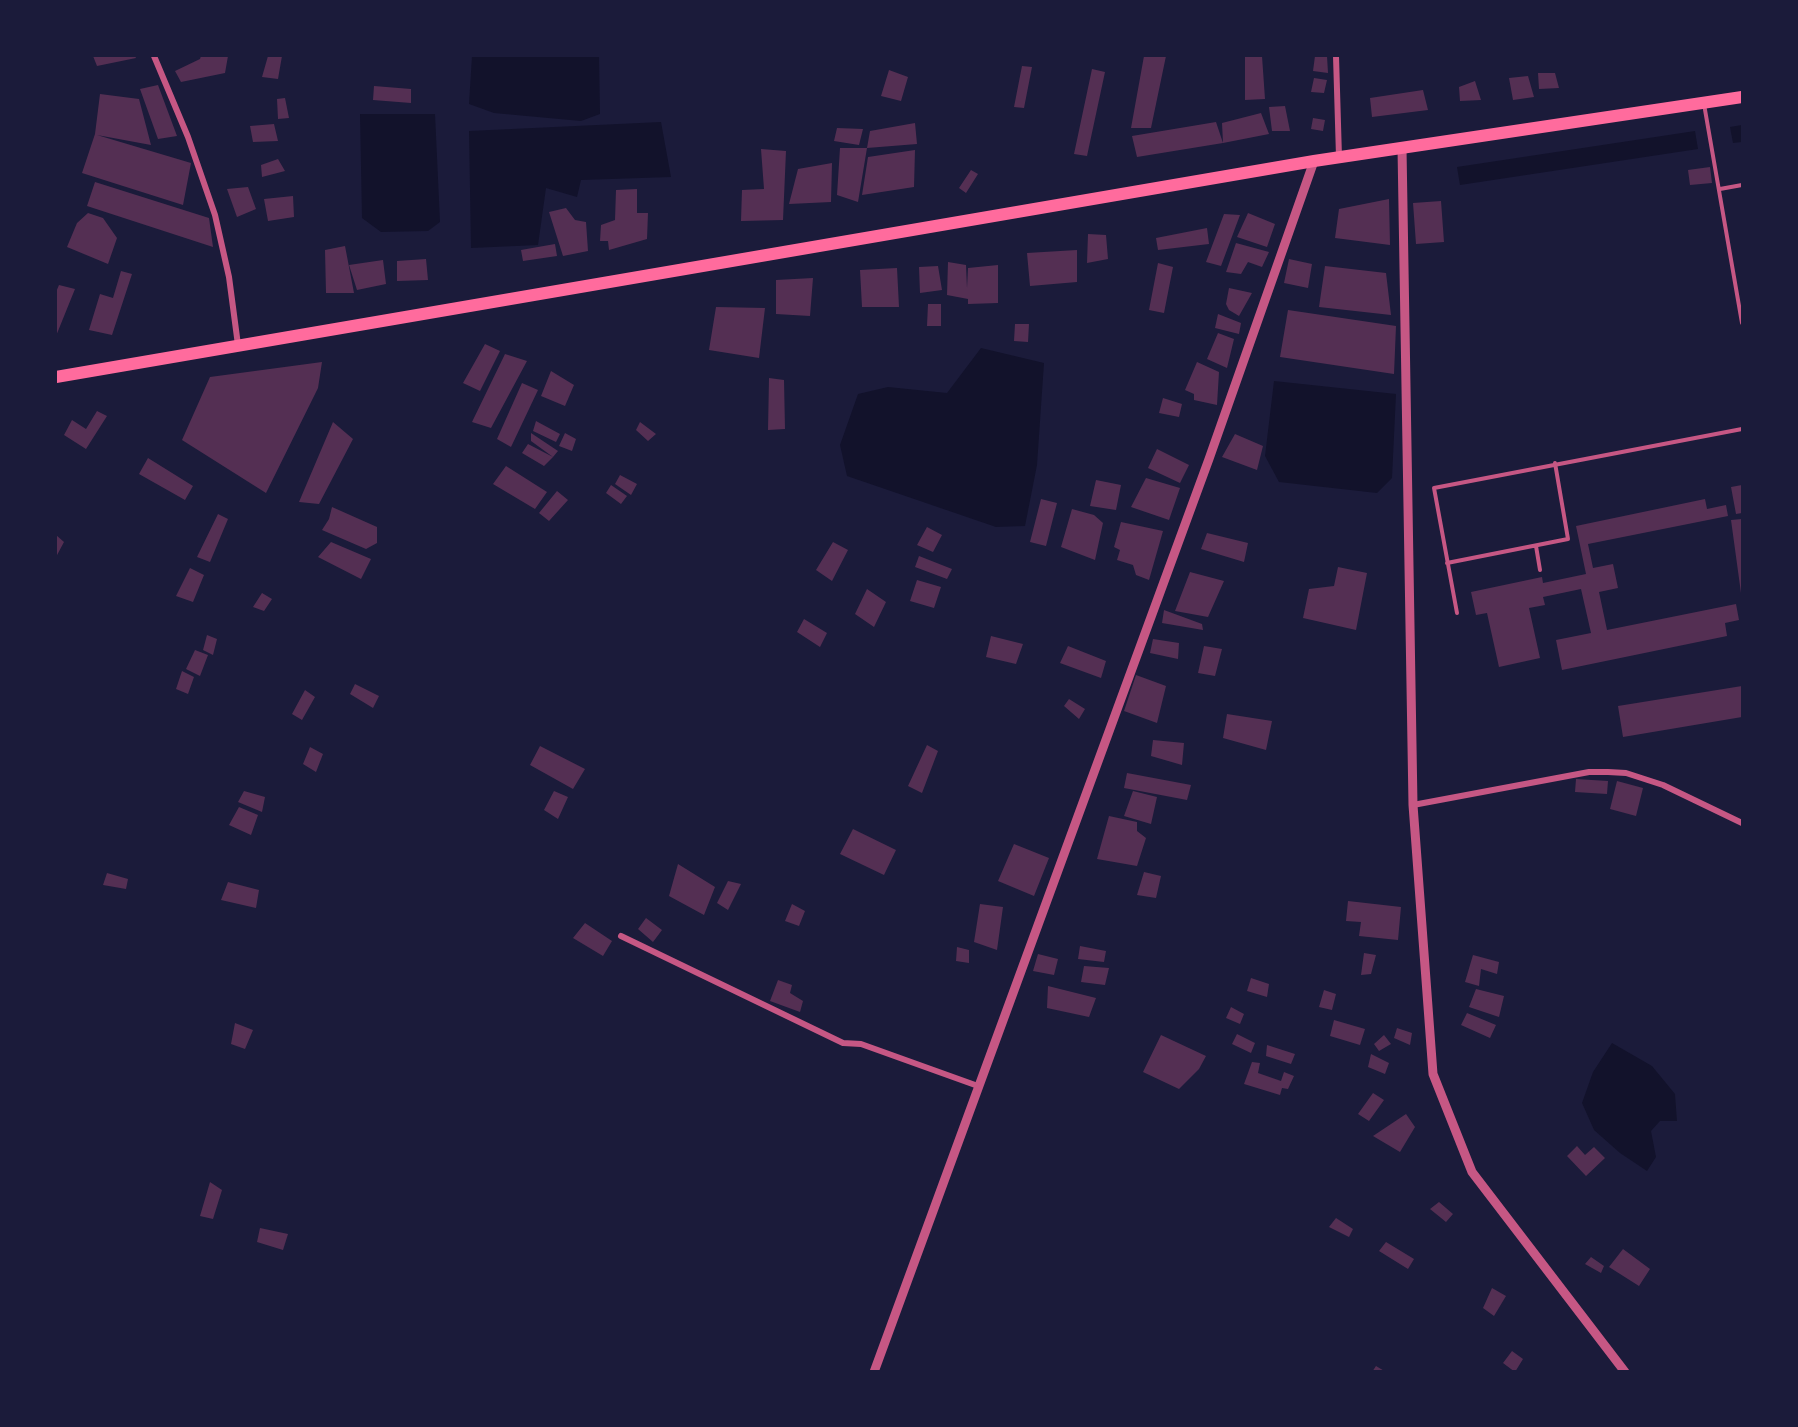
<!DOCTYPE html>
<html>
<head>
<meta charset="utf-8">
<style>
  body { margin:0 }
  #map { position:relative; width:1798px; height:1427px; overflow:hidden; background:#1b1b3a; font-family:Arial,sans-serif }
  canvas { display:block }
  .frame { position:absolute; inset:0; border:57px solid #1b1b3a; pointer-events:none }
</style>
</head>
<body>
<div id="map">
<canvas width="1798" height="1427"></canvas>
<div class="frame"></div>
</div>
<script>
const c = document.querySelector('canvas').getContext('2d');
c.lineJoin = 'round';
function fillPath(path, color) { c.fillStyle = color; c.fill(path, 'evenodd'); }
const poly = rows => new Path2D(rows.map(r => 'M' + r).join(''));
function stroke(path, color, width, dash) { c.strokeStyle = color; c.lineWidth = width; c.lineCap = dash ? 'butt' : 'round'; c.setLineDash(dash || []); c.stroke(path); }
const water = poly([
  [472,56,599,56,600,114,581,121,494,113,469,104],
  [360,114,435,114,440,222,428,231,381,232,362,218],
  [661,122,671,177,581,180,577,197,546,188,538,245,471,248,469,131],
  [1742,125,1742,142,1733,143,1730,127],
  [1695,131,1698,149,1460,185,1457,167],
  [981,348,1044,363,1037,465,1025,526,996,527,847,476,840,445,858,394,888,387,947,393],
  [1274,381,1396,394,1392,478,1377,493,1279,482,1265,456],
  [1612,1043,1652,1066,1675,1094,1677,1121,1660,1121,1651,1131,1656,1157,1647,1171,1620,1153,1594,1130,1582,1103,1593,1072]
]);
const building = poly([
  [93,56,135,56,136,58,97,66],
  [201,56,228,56,225,73,181,82,175,71,200,59],
  [268,56,282,56,278,79,262,77],
  [1144,56,1166,56,1151,128,1131,128],
  [1245,56,1262,56,1265,99,1245,100],
  [1315,56,1327,56,1328,73,1313,71],
  [1022,66,1032,67,1024,108,1014,107],
  [1092,69,1105,72,1087,156,1074,154],
  [889,70,908,77,901,101,881,96],
  [1538,73,1555,73,1559,88,1539,89],
  [1528,76,1534,97,1513,100,1509,78],
  [1314,78,1327,80,1324,93,1311,92],
  [1475,81,1481,100,1460,101,1459,87],
  [158,85,177,136,158,139,140,89],
  [374,86,411,89,411,103,373,100],
  [1423,90,1428,110,1372,117,1370,98],
  [100,94,139,99,151,145,97,135,191,163,183,205,82,173,95,134],
  [285,98,289,118,278,119,277,99],
  [1285,106,1290,131,1272,131,1269,107],
  [1261,113,1269,134,1223,143,1137,157,1132,136,1216,122,1223,143,1222,123],
  [1313,118,1325,120,1323,131,1311,129],
  [915,123,917,144,867,148,870,131],
  [274,124,278,141,253,142,250,126],
  [837,128,863,129,859,145,834,141],
  [840,148,867,148,858,202,837,195],
  [761,149,786,151,783,220,741,221,742,190,764,189],
  [915,150,914,187,862,195,868,157],
  [278,159,285,171,262,177,261,165],
  [832,163,831,202,789,204,798,169],
  [1710,167,1712,183,1690,185,1688,170],
  [971,170,978,174,966,193,959,188],
  [95,182,209,218,213,247,87,206],
  [248,187,256,209,237,217,227,189],
  [637,189,637,213,648,213,647,239,609,250,608,241,600,241,601,225,615,220,616,190],
  [293,196,294,217,268,221,264,199],
  [1389,199,1390,245,1335,238,1339,209],
  [1441,201,1444,242,1416,244,1413,203],
  [566,208,575,220,586,222,588,251,563,256,549,212],
  [88,213,103,218,117,238,108,264,67,247,77,223],
  [1248,213,1275,224,1267,247,1237,237],
  [1224,214,1240,215,1221,266,1206,262],
  [1207,228,1209,244,1158,250,1156,238],
  [1088,234,1106,235,1108,259,1087,263],
  [1236,243,1269,252,1262,267,1248,262,1241,274,1226,272],
  [555,244,557,256,523,261,521,250],
  [345,246,354,293,326,293,325,250],
  [1077,250,1077,282,1030,286,1027,253],
  [426,259,428,280,397,281,397,261],
  [1289,259,1312,264,1308,288,1284,283],
  [383,260,386,284,357,290,349,265],
  [948,262,966,265,967,288,968,268,998,265,998,303,968,304,968,299,947,295],
  [1158,263,1173,267,1164,313,1149,310],
  [938,266,942,290,920,293,919,267],
  [1325,266,1386,273,1391,315,1319,307],
  [897,268,899,307,862,307,860,270],
  [121,271,132,274,112,335,89,330,100,294,113,298],
  [813,278,810,316,776,314,776,280],
  [59,285,75,289,56,336,56,292],
  [1229,288,1252,293,1239,316,1229,310,1226,304],
  [928,304,941,304,941,326,927,326],
  [716,307,765,308,759,358,709,350],
  [1288,310,1396,326,1394,374,1280,357],
  [1218,314,1241,323,1239,334,1215,328],
  [1015,324,1029,324,1028,342,1014,341],
  [1218,333,1234,339,1227,368,1207,359],
  [485,344,500,351,480,391,463,383],
  [505,354,527,361,491,428,472,422],
  [322,362,318,388,266,493,182,440,210,377],
  [1197,362,1219,372,1217,405,1194,400,1194,394,1185,390],
  [551,371,574,385,565,406,541,396],
  [769,378,784,380,785,429,768,430],
  [522,383,538,390,511,447,497,439],
  [1163,398,1182,404,1179,417,1159,413],
  [97,411,107,416,86,449,64,435,72,420,86,429],
  [536,421,560,434,556,442,533,431],
  [333,422,353,439,319,504,299,502],
  [640,422,656,434,648,441,636,430],
  [531,433,558,451,553,457,531,441],
  [565,433,576,439,572,451,559,446],
  [1235,434,1263,446,1257,470,1222,457],
  [528,444,553,457,544,466,522,453],
  [1157,449,1189,465,1180,483,1148,468],
  [148,458,193,486,185,500,139,474],
  [506,466,547,492,535,509,493,484],
  [620,475,637,484,631,495,615,484],
  [1146,478,1180,488,1169,520,1131,507],
  [1096,480,1121,485,1116,510,1090,506],
  [611,485,627,496,621,504,606,493],
  [1742,485,1742,513,1736,514,1731,487],
  [557,491,568,500,549,521,539,513],
  [1041,499,1057,503,1046,546,1030,542],
  [1705,499,1707,509,1726,505,1728,516,1588,544,1593,568,1613,564,1618,588,1599,592,1607,630,1736,604,1739,620,1725,623,1727,636,1562,670,1556,640,1591,633,1581,589,1543,597,1545,605,1529,608,1540,658,1499,667,1487,613,1476,615,1471,592,1542,577,1543,583,1586,574,1576,526],
  [332,507,377,527,377,543,366,549,322,530,329,519],
  [1072,509,1094,515,1103,523,1095,560,1061,547],
  [218,514,228,519,210,562,197,557],
  [1742,519,1742,592,1741,593,1731,520],
  [1121,522,1163,531,1149,580,1136,575,1133,565,1117,560,1120,550,1114,547],
  [927,527,942,535,933,552,917,545],
  [1207,533,1248,543,1244,562,1201,549],
  [56,535,64,542,56,557],
  [331,542,371,559,361,579,318,557],
  [833,542,848,550,832,581,816,570],
  [919,556,952,569,947,579,915,567],
  [1338,567,1367,573,1356,630,1303,618,1309,589,1334,586],
  [190,568,204,575,193,602,176,596],
  [1190,572,1224,581,1208,617,1175,611],
  [917,580,941,587,934,608,910,601],
  [867,589,886,602,874,627,855,614],
  [262,593,272,599,264,611,253,607],
  [1164,610,1202,624,1203,630,1162,623],
  [804,619,827,633,820,647,797,632],
  [207,635,217,639,213,655,203,650],
  [991,636,1023,644,1016,664,986,657],
  [1153,639,1179,643,1178,659,1150,653],
  [1068,646,1106,661,1101,678,1060,663],
  [1204,646,1222,649,1215,676,1198,673],
  [195,650,208,655,200,676,186,669],
  [182,671,194,677,188,694,176,689],
  [1136,675,1166,686,1157,723,1124,711],
  [355,684,379,696,373,708,350,694],
  [1742,686,1742,717,1623,737,1618,706],
  [305,690,315,697,302,720,292,714],
  [1069,699,1085,709,1079,719,1064,706],
  [1227,714,1272,721,1266,750,1223,738],
  [1153,740,1184,743,1182,765,1151,756],
  [927,745,938,751,922,793,908,786],
  [540,746,585,769,573,789,530,765],
  [310,747,323,754,316,772,303,764],
  [1127,773,1191,785,1187,800,1124,788],
  [1576,779,1608,781,1607,794,1575,792],
  [1617,781,1643,788,1636,816,1610,809],
  [244,791,265,797,262,812,238,802],
  [554,791,568,797,558,819,544,810],
  [1133,791,1157,797,1151,824,1124,816],
  [239,807,258,815,251,835,229,825],
  [1109,816,1137,822,1137,831,1146,838,1137,866,1097,859],
  [853,829,896,850,884,875,840,854],
  [1014,844,1049,858,1034,896,998,881],
  [678,864,715,887,704,915,669,896],
  [1144,872,1161,876,1156,898,1137,895],
  [107,873,128,879,126,889,103,885],
  [728,881,741,884,728,910,717,903],
  [228,882,259,890,256,908,221,900],
  [1348,901,1401,907,1398,940,1359,936,1361,922,1346,921],
  [792,904,805,911,799,926,785,921],
  [980,904,1003,907,997,950,974,942],
  [646,918,662,930,653,942,638,929],
  [585,923,612,941,603,956,573,938],
  [1080,946,1106,951,1104,962,1078,959],
  [957,947,969,950,969,963,956,961],
  [1364,953,1376,955,1371,974,1361,975],
  [1038,954,1058,959,1054,975,1033,971],
  [1473,955,1499,962,1497,974,1481,969,1479,986,1465,982],
  [1084,966,1109,968,1105,985,1081,982],
  [1251,978,1269,984,1267,997,1247,991],
  [778,980,792,985,790,993,803,1001,800,1012,770,1001],
  [1048,986,1096,998,1089,1017,1047,1008],
  [1476,989,1504,996,1499,1017,1469,1007],
  [1324,990,1336,994,1332,1010,1319,1007],
  [1231,1007,1244,1014,1240,1024,1226,1018],
  [1467,1013,1496,1025,1490,1038,1461,1025],
  [1334,1020,1365,1029,1360,1045,1330,1036],
  [235,1023,253,1030,245,1049,231,1044],
  [1397,1028,1412,1033,1410,1045,1394,1038],
  [1237,1034,1255,1043,1251,1053,1232,1044],
  [1161,1035,1206,1056,1199,1069,1179,1089,1143,1072],
  [1384,1035,1391,1044,1379,1051,1374,1044],
  [1267,1045,1295,1054,1291,1064,1266,1056],
  [1371,1054,1389,1063,1385,1074,1368,1067],
  [1252,1062,1260,1063,1258,1073,1281,1081,1284,1072,1294,1076,1288,1089,1282,1088,1280,1095,1244,1084],
  [1373,1093,1384,1100,1369,1121,1358,1114],
  [1406,1114,1415,1127,1400,1152,1373,1136],
  [1577,1146,1585,1155,1594,1147,1605,1158,1586,1176,1567,1156],
  [210,1182,222,1190,213,1219,200,1216],
  [1439,1202,1453,1214,1446,1222,1430,1209],
  [1336,1218,1353,1229,1349,1237,1329,1227],
  [260,1228,288,1234,283,1250,257,1242],
  [1386,1242,1414,1259,1408,1269,1379,1251],
  [1623,1249,1650,1269,1639,1286,1609,1267],
  [1591,1257,1604,1266,1601,1273,1585,1264],
  [1492,1288,1506,1296,1494,1316,1483,1308],
  [1512,1351,1523,1359,1515,1372,1503,1363],
  [1376,1366,1386,1372,1372,1372]
]);
const service = poly([
  [1704,104,1742,323],
  [1720,189,1742,185],
  [1536,546,1540,570],
  [1447,563,1568,539,1555,463],
  [1457,613,1434,488,1742,429]
]);
const minor = poly([
  [154,56,188,137,215,215,229,277,238,345],
  [1336,56,1339,157],
  [1413,805,1589,772,1608,772,1626,773,1663,785,1742,823],
  [621,936,843,1043,861,1044,978,1086]
]);
const tertiary = poly([
  [1402,148,1413,805,1433,1074,1472,1172,1625,1372],
  [874,1372,1209,459,1314,161]
]);
const trunk = poly([
  [56,377,1314,161,1742,97]
]);
fillPath(water, '#12122b');
fillPath(building, '#542f53');
stroke(service, '#c65784', 4);
stroke(minor, '#c65784', 6);
stroke(tertiary, '#c65784', 9);
stroke(trunk, '#ff6b9d', 12);
</script>
</body>
</html>
